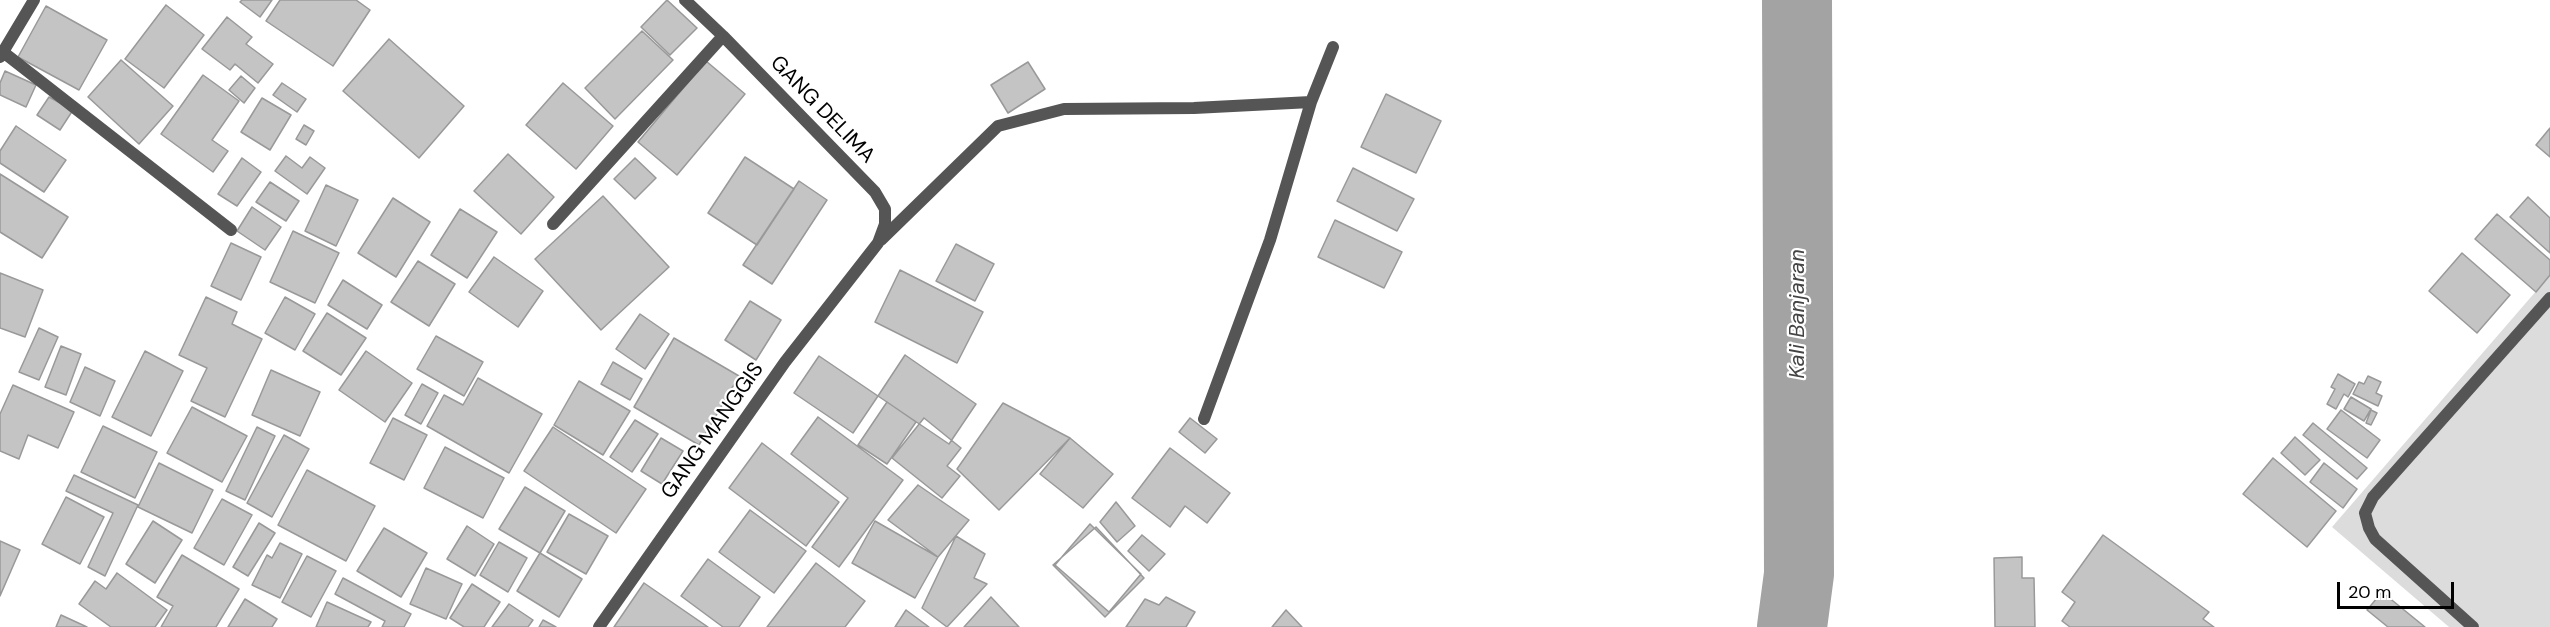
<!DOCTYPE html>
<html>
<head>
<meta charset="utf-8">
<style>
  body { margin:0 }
  #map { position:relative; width:2550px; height:627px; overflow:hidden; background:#fff; font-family:"DM Sans",sans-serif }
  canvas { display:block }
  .scale { position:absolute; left:2337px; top:582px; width:117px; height:27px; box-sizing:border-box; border:3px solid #000; border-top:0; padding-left:8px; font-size:18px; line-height:21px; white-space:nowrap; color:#000; -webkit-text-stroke:4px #fff; paint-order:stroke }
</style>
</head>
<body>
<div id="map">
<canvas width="2550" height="627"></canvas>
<div class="scale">20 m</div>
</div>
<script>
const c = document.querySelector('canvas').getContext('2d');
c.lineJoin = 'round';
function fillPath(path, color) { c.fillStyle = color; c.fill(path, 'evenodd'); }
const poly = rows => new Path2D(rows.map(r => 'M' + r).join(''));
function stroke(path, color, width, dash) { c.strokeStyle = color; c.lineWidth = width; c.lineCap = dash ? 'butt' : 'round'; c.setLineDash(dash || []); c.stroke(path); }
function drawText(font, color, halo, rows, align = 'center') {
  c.font = font + ' "DM Sans",sans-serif'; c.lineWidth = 4.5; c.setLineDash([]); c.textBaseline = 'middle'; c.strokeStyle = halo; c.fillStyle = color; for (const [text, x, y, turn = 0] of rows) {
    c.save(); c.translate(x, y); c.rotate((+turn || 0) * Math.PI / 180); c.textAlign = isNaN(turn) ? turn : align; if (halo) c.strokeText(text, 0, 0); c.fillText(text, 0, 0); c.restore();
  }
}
const green = poly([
  [2550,275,2550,627,2449,627,2332,527]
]);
const river = poly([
  [1792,627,1799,574,1797,0]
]);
const building = poly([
  [242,0,272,0,260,17,240,2,242,0],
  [280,0,356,0,370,10,333,66,266,21,280,0],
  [667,0,697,28,670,55,641,27,667,0],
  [166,5,204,35,164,88,125,59,166,5],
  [46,6,107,40,79,90,18,57,46,6],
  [227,17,252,37,246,44,273,64,258,83,235,64,230,70,202,49,227,17],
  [642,31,673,60,615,119,585,88,642,31],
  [389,39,464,106,419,158,343,91,389,39],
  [121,60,173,106,139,144,88,97,121,60],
  [706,61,745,94,677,175,638,142,706,61],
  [1028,62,1045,89,1008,113,991,85,1028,62],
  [5,71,36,85,26,107,0,95,0,83,5,71],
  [203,75,239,101,212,140,228,151,213,172,161,134,203,75],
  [241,76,255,88,244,103,229,90,241,76],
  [282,83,306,99,297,112,273,95,282,83],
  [563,83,613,126,576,169,526,125,563,83],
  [1386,94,1441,121,1416,173,1361,147,1386,94],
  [49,97,73,110,60,130,37,115,49,97],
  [262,98,291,115,270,150,241,132,262,98],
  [304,125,314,131,306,145,296,139,304,125],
  [16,126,66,160,44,192,0,163,0,151,16,126],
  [2550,128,2550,157,2536,145,2550,128],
  [508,154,554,197,521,234,474,191,508,154],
  [286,156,302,168,310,157,325,168,307,194,275,171,286,156],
  [745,157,794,189,757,245,708,213,745,157],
  [242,158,261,172,237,206,218,194,242,158],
  [635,158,656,178,635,199,614,179,635,158],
  [1353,168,1414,199,1397,231,1337,201,1353,168],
  [0,174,68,217,42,258,0,232,0,174],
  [799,181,827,200,772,284,743,265,799,181],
  [270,182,299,201,286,221,256,202,270,182],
  [326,185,358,200,336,246,305,231,326,185],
  [603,196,669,267,601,330,535,259,603,196],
  [2528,197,2550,218,2550,253,2510,217,2528,197],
  [393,198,430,222,396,277,358,253,393,198],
  [252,207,281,227,265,250,237,231,252,207],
  [460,209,497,232,467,278,431,255,460,209],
  [2497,214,2550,260,2550,275,2536,292,2475,239,2497,214],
  [1335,220,1402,252,1384,288,1318,257,1335,220],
  [293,231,339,253,315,303,270,282,293,231],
  [231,243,261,257,241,300,211,286,231,243],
  [956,244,994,264,975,301,936,281,956,244],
  [2462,253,2510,295,2477,333,2429,291,2462,253],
  [494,257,543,291,518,327,469,292,494,257],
  [418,261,455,284,429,326,391,302,418,261],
  [900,270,983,312,957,363,875,322,900,270],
  [0,273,43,290,25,337,0,328,0,273],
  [343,280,382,305,367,329,328,305,343,280],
  [206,297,237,312,232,324,262,339,225,417,191,401,207,368,179,355,206,297],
  [285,297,315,314,295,350,265,333,285,297],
  [750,301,781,320,756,360,725,340,750,301],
  [327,313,366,338,341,375,303,351,327,313],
  [640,314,669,334,645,369,616,349,640,314],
  [39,328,58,337,39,380,19,372,39,328],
  [436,336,483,362,464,396,417,369,436,336],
  [674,338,739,376,699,445,634,407,674,338],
  [61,346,81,354,66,395,45,387,61,346],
  [145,351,183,371,151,436,112,417,145,351],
  [366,351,412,383,385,422,339,390,366,351],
  [905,355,976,404,949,444,878,396,905,355],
  [819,356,878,396,853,433,794,393,819,356],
  [613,362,642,379,630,400,601,384,613,362],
  [85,367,115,381,100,416,70,402,85,367],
  [271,370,320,392,300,436,252,415,271,370],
  [2338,374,2355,384,2348,397,2344,394,2336,409,2327,404,2335,389,2331,387,2338,374],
  [2368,376,2381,382,2376,393,2382,396,2378,406,2353,394,2359,382,2364,384,2368,376],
  [478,378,542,414,509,473,427,426,444,395,463,405,478,378],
  [579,381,630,411,603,455,554,425,579,381],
  [422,384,438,393,421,424,405,415,422,384],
  [13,385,74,412,58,448,28,435,19,459,0,451,0,414,13,385],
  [2351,397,2371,409,2364,421,2344,409,2351,397],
  [887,402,916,422,887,464,858,445,887,402],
  [1003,403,1070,438,999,510,957,469,1003,403],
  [192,407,247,436,222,482,167,453,192,407],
  [2341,410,2380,440,2367,458,2327,429,2341,410],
  [2371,410,2377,413,2371,425,2366,423,2371,410],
  [818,417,903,480,839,567,812,547,848,498,791,454,818,417],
  [393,418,427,435,404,480,370,463,393,418],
  [924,418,961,448,947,466,960,476,942,498,892,458,924,418],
  [1190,418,1217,439,1205,453,1179,432,1190,418],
  [635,420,658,434,632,472,610,457,635,420],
  [2313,423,2367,468,2357,479,2303,435,2313,423],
  [103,426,157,452,135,498,81,472,103,426],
  [257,427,275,436,245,500,226,491,257,427],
  [553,427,646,489,616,533,524,471,553,427],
  [284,435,309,449,272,517,247,503,284,435],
  [2295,437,2320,460,2305,475,2281,453,2295,437],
  [661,438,683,451,662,484,641,471,661,438],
  [1070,438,1113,474,1083,508,1040,474,1070,438],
  [762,443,839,502,806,546,729,488,762,443],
  [445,447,504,478,483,518,424,488,445,447],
  [1170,448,1230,493,1207,523,1185,506,1170,527,1132,498,1170,448],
  [2273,458,2336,511,2307,547,2243,494,2273,458],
  [159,463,213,490,192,533,138,507,159,463],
  [2324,463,2357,489,2343,508,2310,482,2324,463],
  [307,470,375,506,346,561,278,525,307,470],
  [74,475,138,505,105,576,88,567,113,513,66,491,74,475],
  [918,485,969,520,938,557,888,520,918,485],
  [525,487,565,511,540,553,499,529,525,487],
  [66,497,104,517,80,564,42,544,66,497],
  [222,499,252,515,224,565,194,548,222,499],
  [1116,502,1135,526,1117,542,1100,522,1116,502],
  [750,510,806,551,774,593,719,552,750,510],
  [569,514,608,536,586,574,547,552,569,514],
  [153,521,182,540,155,583,126,564,153,521],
  [875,521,938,557,915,598,852,563,875,521],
  [259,523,275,533,248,576,233,567,259,523],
  [1090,524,1141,574,1109,612,1055,565,1090,524],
  [467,526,494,544,475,576,447,559,467,526],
  [1096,527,1144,578,1105,617,1053,565,1096,527],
  [384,528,427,553,401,597,357,571,384,528],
  [1142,535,1165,554,1149,571,1128,551,1142,535],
  [2103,535,2209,612,2203,619,2214,627,2070,627,2062,621,2075,602,2062,592,2103,535],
  [956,536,985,554,974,578,987,584,947,627,922,608,956,536],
  [0,541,20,550,0,596,0,541],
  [499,542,527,558,508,592,480,575,499,542],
  [280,543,302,554,280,598,252,585,267,555,272,558,280,543],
  [540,553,582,579,559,617,517,591,540,553],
  [182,555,239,589,216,627,161,627,173,606,157,597,182,555],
  [307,556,336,571,311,617,282,602,307,556],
  [2022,557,2022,578,2034,578,2035,627,1995,627,1994,558,2022,557],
  [708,559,760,597,739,627,723,627,681,596,708,559],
  [816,563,865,601,845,627,767,627,816,563],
  [426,568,462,584,446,619,410,604,426,568],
  [117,573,167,610,155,627,111,627,79,604,95,581,106,589,117,573],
  [343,578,411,614,404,627,382,627,385,621,335,594,343,578],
  [644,583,708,627,614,627,644,583],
  [472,584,500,602,484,627,464,627,450,618,472,584],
  [2382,592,2425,627,2388,627,2367,610,2382,592],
  [991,597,1019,627,964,627,991,597],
  [1166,597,1195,612,1186,627,1126,627,1145,599,1159,605,1166,597],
  [245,599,277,619,272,627,228,627,245,599],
  [327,602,371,622,368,627,316,627,327,602],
  [509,604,533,620,528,627,492,627,509,604],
  [906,610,929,627,895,627,906,610],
  [1286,610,1302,627,1272,627,1286,610],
  [61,615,87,627,56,627,61,615],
  [543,620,556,627,539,627,543,620]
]);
const minor = poly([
  [3,52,231,230],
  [0,57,34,0],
  [553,224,723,36],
  [881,240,998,126,1064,109,1194,108,1311,102],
  [1204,419,1270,240,1311,102,1333,47],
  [599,627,785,362,878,243,885,224,885,209,875,192,723,36,685,0],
  [2473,627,2375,539,2369,528,2365,513,2373,497,2550,298]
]);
const streetNames = [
  ["GANG DELIMA",822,110,46],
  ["GANG MANGGIS",713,431,-55]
];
const waterNames = [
  ["Kali Banjaran",1798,314,-90]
];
fillPath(green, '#dcdcdc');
stroke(river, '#a3a3a3', 70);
fillPath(building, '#c4c4c4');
stroke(building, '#999', 1.5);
stroke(minor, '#555', 12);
drawText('21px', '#000', '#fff', streetNames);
drawText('italic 22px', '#444', '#fff', waterNames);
</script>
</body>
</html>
